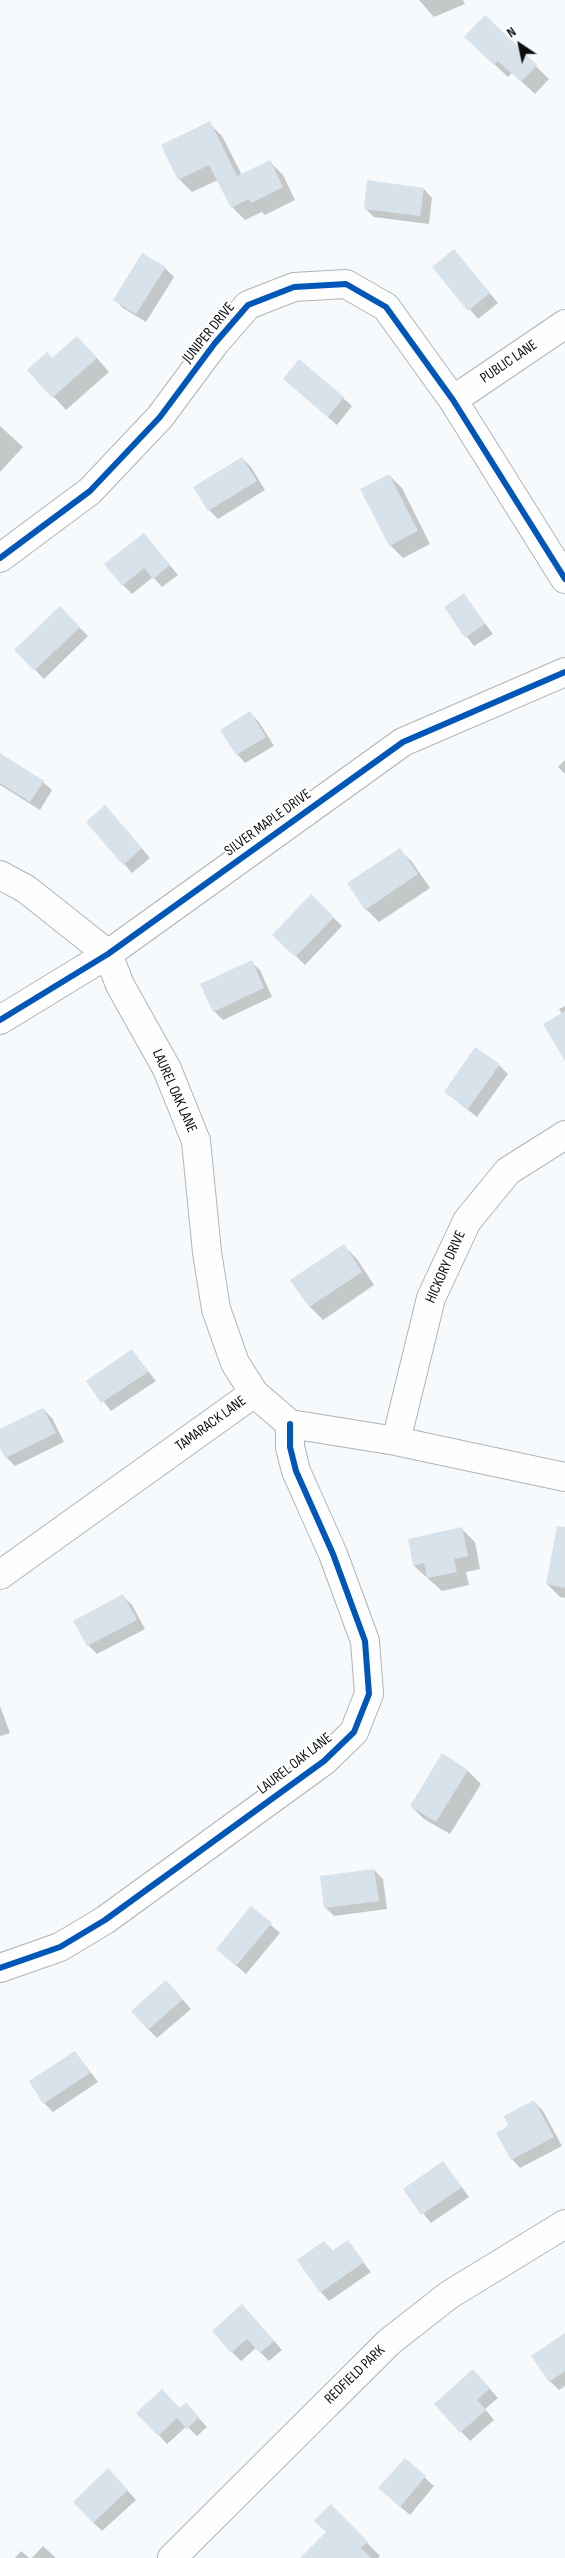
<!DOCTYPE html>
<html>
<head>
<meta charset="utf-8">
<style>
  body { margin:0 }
  #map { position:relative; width:565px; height:2558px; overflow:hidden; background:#f7fafc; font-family:"Sofia Sans Condensed",sans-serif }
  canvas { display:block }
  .north { position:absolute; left:495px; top:20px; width:50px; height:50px; -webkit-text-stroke:4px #fff; paint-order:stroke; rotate:326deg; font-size:14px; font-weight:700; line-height:20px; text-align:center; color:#0c0e10 }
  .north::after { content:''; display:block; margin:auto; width:18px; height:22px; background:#0c0e10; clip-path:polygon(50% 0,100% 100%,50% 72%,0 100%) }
</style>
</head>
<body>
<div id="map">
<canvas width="565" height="2558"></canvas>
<div class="north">N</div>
</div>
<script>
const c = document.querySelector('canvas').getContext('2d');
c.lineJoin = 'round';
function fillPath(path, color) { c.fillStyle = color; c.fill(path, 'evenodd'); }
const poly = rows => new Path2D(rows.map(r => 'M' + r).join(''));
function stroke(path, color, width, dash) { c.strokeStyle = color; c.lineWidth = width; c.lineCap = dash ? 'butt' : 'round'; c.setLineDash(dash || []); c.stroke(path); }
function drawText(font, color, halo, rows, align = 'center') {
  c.font = font + ' "Sofia Sans Condensed",sans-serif'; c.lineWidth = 4; c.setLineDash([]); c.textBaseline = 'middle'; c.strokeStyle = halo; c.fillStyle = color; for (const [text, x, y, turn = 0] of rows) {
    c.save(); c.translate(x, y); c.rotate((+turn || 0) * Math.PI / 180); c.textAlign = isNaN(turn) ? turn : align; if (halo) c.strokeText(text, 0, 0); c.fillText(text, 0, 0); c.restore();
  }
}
const shadow = poly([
  [419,0,463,0,465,4,434,17],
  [485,17,549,79,535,94,512,73,508,77,479,50],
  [209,123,222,136,242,175,270,162,283,175,295,200,265,215,262,212,245,220,232,207,218,180,192,192,179,179],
  [424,189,432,198,429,224,374,217,365,208],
  [454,250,498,303,478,319,434,267],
  [165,268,174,277,146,322,123,308,115,300],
  [90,350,109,372,66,410,29,370,52,359],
  [284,379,343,398,352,406,337,425],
  [0,426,23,447,0,472],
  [242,458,251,467,265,490,218,519,209,510],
  [389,475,402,488,430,544,403,558,390,545],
  [144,534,178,575,162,587,153,577,132,594,123,585],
  [464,595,493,634,474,646,445,608],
  [60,608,88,636,44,679,16,650],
  [250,713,259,722,274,746,245,763,237,754],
  [0,755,43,782,52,790,40,810,0,785],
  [565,760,565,774,558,767],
  [114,816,150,858,132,873,87,822],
  [399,849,412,862,430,888,379,922,366,909],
  [311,896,342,926,305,965,274,935],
  [251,962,260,970,272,997,223,1020,214,1011],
  [565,1006,565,1055,562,1014,559,1009],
  [499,1065,508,1074,477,1117,445,1092],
  [344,1246,357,1259,374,1285,323,1320,310,1307],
  [132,1351,156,1381,111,1411,88,1381],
  [43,1409,52,1418,64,1442,15,1466,6,1457,0,1445,0,1431],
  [462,1529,475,1542,480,1569,466,1572,469,1585,442,1591,414,1566],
  [565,1557,565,1598,560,1597,547,1584],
  [123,1596,132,1605,145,1629,97,1654,88,1645],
  [0,1706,10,1733,0,1736],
  [468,1771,481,1784,450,1834,424,1819,411,1806],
  [374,1870,383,1879,387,1909,334,1916,325,1907],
  [251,1908,280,1933,246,1974,217,1949],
  [166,1981,191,2009,157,2038,148,2029],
  [75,2052,98,2082,53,2112,44,2103],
  [534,2102,543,2111,562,2146,520,2168,512,2159],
  [443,2162,469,2197,431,2223,404,2189],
  [324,2242,333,2251,347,2242,371,2272,329,2301,321,2292],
  [251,2315,282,2350,269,2361,256,2348,241,2361,232,2352],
  [565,2334,565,2386,559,2390,550,2381],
  [482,2380,498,2398,485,2409,494,2420,470,2441,436,2404],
  [180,2409,194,2413,207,2427,197,2436,187,2426,167,2444,138,2413],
  [405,2460,434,2486,410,2515,389,2497],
  [117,2479,136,2500,102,2531,93,2522],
  [331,2506,380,2556,378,2558,315,2558,327,2533],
  [43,2546,56,2558,32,2558],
  [21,2551,29,2558,15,2558]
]);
const building = poly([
  [485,15,537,65,521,82,498,61,494,65,464,37],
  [210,121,237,176,270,160,283,187,251,203,249,199,231,208,209,165,178,180,161,145],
  [367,180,424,188,420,216,364,209],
  [454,249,490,293,468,311,432,267],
  [142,253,166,267,136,314,113,300],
  [77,336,97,358,52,398,27,370,47,352,52,358],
  [299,359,344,397,328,417,283,379],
  [242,457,257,481,208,511,193,487],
  [389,474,418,531,389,546,360,489],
  [144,533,170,565,153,579,144,568,122,586,104,564],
  [464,593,485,624,465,638,444,607],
  [60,606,80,627,34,671,14,650],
  [250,711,266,737,236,755,220,730],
  [0,753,44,781,30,802,0,783],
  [105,805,142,848,123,865,86,822],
  [400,848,418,874,365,910,347,883],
  [311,894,334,917,295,957,272,935],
  [252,960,264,988,213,1012,200,984],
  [565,1011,565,1061,543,1024],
  [475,1047,500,1064,468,1109,444,1092],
  [344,1244,362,1272,309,1307,290,1280],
  [132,1349,148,1372,101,1403,86,1381],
  [43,1408,56,1433,5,1458,0,1448,0,1429],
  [557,1526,565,1527,565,1588,546,1584],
  [462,1527,468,1556,454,1559,457,1572,427,1578,424,1563,413,1566,408,1539],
  [123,1594,137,1620,87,1646,73,1621],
  [442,1753,468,1770,436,1822,410,1806],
  [374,1869,379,1901,324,1908,320,1876],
  [251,1906,272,1923,236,1966,216,1949],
  [166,1980,183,1999,148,2030,131,2011],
  [75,2051,90,2073,43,2104,29,2081],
  [534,2100,554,2137,511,2160,496,2133,508,2126,504,2116],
  [443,2161,462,2187,421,2215,403,2189],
  [348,2240,364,2262,320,2293,297,2260,324,2241,332,2251],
  [242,2304,274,2341,260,2353,247,2339,231,2353,212,2331],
  [565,2333,565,2371,549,2382,531,2356],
  [473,2369,490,2388,477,2400,486,2410,460,2433,434,2404],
  [162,2389,180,2408,186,2402,199,2417,187,2429,177,2418,158,2436,136,2413],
  [405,2458,426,2476,400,2507,378,2488],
  [108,2468,128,2490,93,2523,73,2502],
  [331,2504,368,2542,361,2548,371,2558,300,2558,326,2532,314,2521]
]);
const minor = poly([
  [453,400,565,324],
  [0,558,90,491,160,417,215,343,248,305,294,287,346,284,386,307,453,400,565,579],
  [0,875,26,889,108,954,120,985,167,1069,196,1141,207,1252,216,1309,235,1363,254,1393],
  [0,1020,108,954,403,742,565,672],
  [396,1441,431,1298,467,1221,508,1171,565,1135],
  [0,1575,254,1393,290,1424,396,1441,565,1477],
  [0,1968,60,1947,105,1920,324,1761,354,1732,369,1694,365,1641,333,1554,296,1471,290,1447,290,1424],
  [172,2558,389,2342,449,2295,565,2224]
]);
const cycleway = poly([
  [0,558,90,491,160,417,215,343,248,305,294,287,346,284,386,307,453,400,565,579],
  [0,1020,108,954,403,742,565,672],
  [0,1968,60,1947,105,1920,324,1761,354,1732,369,1694,365,1641,333,1554,296,1471,290,1447,290,1424]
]);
const streetNames = [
  ["JUNIPER DRIVE",209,333,-51],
  ["PUBLIC LANE",509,362,-34],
  ["SILVER MAPLE DRIVE",268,823,-36],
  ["LAUREL OAK LANE",174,1091,66],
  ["HICKORY DRIVE",446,1267,-66],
  ["TAMARACK LANE",211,1424,-36],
  ["LAUREL OAK LANE",295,1764,-38],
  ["REDFIELD PARK",355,2375,-44]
];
fillPath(shadow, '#0003');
fillPath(building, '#d8e2ea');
stroke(minor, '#b1b3b4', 30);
stroke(minor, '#fefeff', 28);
stroke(cycleway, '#0057b8', 6);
drawText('15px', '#0c0e10', '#fff', streetNames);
</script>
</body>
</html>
